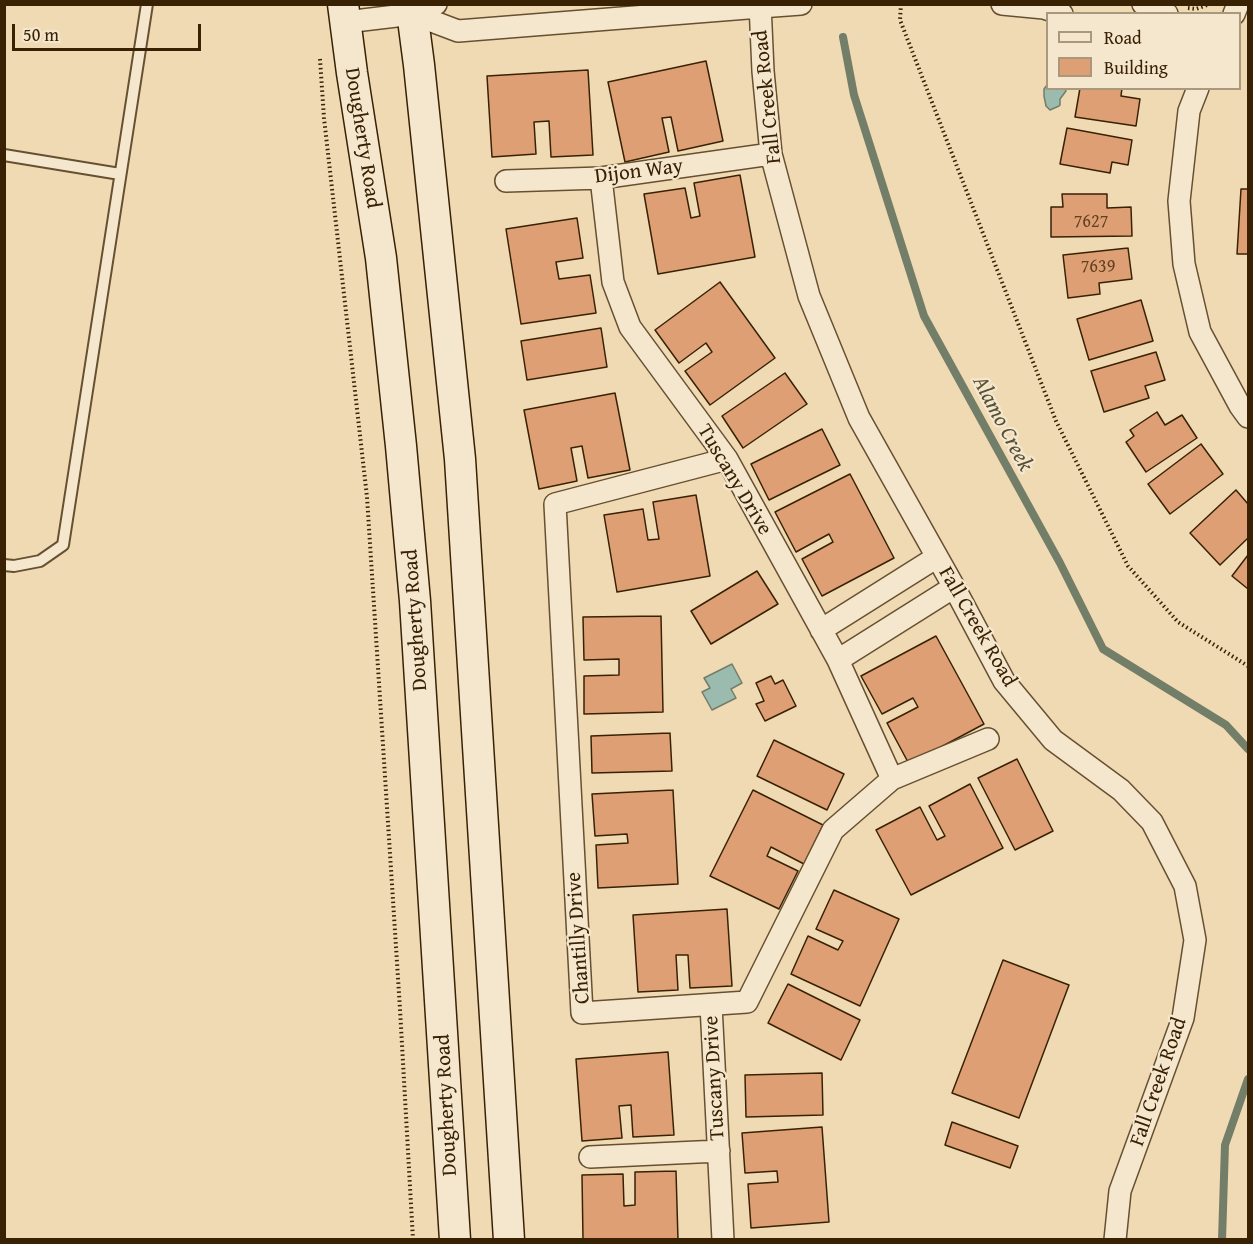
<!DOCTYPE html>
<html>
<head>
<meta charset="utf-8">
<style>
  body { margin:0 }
  #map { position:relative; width:1253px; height:1244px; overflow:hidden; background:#f0dab4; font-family:"Gentium Book Plus",serif }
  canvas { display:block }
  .frame { position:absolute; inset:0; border:6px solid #392204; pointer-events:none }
  .legend { position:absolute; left:1046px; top:12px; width:195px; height:78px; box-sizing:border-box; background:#f5e7ce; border:2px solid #aa987d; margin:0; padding:8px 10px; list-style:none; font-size:18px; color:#392204 }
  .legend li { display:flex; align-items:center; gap:12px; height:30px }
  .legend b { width:30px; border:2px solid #aa987d }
  .scale { position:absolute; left:12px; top:24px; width:189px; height:27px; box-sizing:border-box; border:3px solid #392204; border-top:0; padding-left:8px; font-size:18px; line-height:21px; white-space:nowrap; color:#392204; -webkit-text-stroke:4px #f5e7ce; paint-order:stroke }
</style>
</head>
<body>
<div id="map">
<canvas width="1253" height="1244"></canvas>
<div class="frame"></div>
<ul class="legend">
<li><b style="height:8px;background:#f5e7ce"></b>Road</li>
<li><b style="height:16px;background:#de9f75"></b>Building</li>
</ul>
<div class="scale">50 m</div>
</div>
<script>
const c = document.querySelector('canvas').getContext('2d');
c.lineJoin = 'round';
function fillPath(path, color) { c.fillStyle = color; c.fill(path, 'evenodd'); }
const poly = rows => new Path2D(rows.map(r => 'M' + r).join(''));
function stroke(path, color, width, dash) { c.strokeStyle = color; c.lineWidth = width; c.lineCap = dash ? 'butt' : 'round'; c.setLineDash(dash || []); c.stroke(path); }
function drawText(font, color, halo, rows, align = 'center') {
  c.font = font + ' "Gentium Book Plus",serif'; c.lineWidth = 4.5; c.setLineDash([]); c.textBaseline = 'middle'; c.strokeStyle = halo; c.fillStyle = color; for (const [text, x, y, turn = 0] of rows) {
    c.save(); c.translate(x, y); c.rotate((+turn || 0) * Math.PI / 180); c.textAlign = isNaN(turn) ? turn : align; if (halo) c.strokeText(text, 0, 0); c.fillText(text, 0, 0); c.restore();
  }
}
const water = poly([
  [1047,85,1048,88,1065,89,1066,91,1060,99,1060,105,1059,106,1050,110,1046,106,1044,96,1044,89,1047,85],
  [732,664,742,683,731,689,736,698,712,710,702,692,710,688,704,678,732,664]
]);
const stream = poly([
  [843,37,854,95,924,316,1060,563,1103,649,1226,725,1248,749],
  [1222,1240,1225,1145,1248,1079]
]);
const building = poly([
  [706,61,723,141,678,151,671,117,662,118,669,152,625,162,608,82,706,61],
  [588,70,593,155,551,157,549,121,534,122,536,154,492,157,487,76,588,70],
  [1080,88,1122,88,1121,96,1140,99,1136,126,1075,117,1080,88],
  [1067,128,1132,140,1128,165,1112,162,1110,173,1060,164,1067,128],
  [740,175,755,257,658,274,644,194,685,188,691,218,700,216,694,183,740,175],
  [1241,189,1248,189,1248,254,1237,254,1241,189],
  [1062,194,1107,194,1107,208,1131,207,1132,236,1051,237,1051,207,1063,207,1062,194],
  [577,218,583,258,556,262,559,279,590,275,596,313,521,324,506,229,577,218],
  [1128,248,1132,279,1099,283,1100,294,1068,298,1063,255,1128,248],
  [720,282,775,358,710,405,685,371,712,352,706,343,679,363,655,330,720,282],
  [1141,300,1153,341,1089,360,1077,319,1141,300],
  [601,328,607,367,527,380,521,341,601,328],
  [1156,352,1165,380,1145,386,1149,398,1104,412,1091,371,1156,352],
  [785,373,807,404,743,448,722,416,785,373],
  [615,393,630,470,588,478,582,446,571,448,577,481,539,489,524,410,615,393],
  [1157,412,1165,425,1182,415,1197,438,1146,472,1126,442,1134,436,1130,430,1157,412],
  [822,429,840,465,769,500,751,464,822,429],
  [1201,444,1223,474,1170,514,1148,484,1201,444],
  [850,474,894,558,822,596,802,559,833,542,829,534,796,552,775,512,850,474],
  [1236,490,1248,504,1248,538,1220,565,1190,533,1236,490],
  [696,495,710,576,617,592,604,515,643,509,648,540,659,539,653,502,696,495],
  [1248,555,1248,589,1232,576,1248,555],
  [757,571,778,604,711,644,691,611,757,571],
  [661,616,663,712,584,714,584,676,619,675,619,659,584,660,583,617,661,616],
  [936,636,984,724,909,764,887,723,918,707,913,698,882,714,861,676,936,636],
  [771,676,775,684,783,680,796,706,765,721,756,704,764,701,756,683,771,676],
  [670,733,672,771,592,773,591,736,670,733],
  [774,740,844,774,827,810,757,776,774,740],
  [1017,759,1053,831,1015,850,978,778,1017,759],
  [970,784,1003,848,911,895,876,830,920,807,937,840,945,836,929,806,970,784],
  [673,790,678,884,598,888,596,845,628,843,627,834,595,836,592,794,673,790],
  [753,790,823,825,804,864,771,847,767,856,798,871,779,909,710,876,753,790],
  [834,890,899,919,860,1006,791,974,808,936,838,950,843,941,816,929,834,890],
  [727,909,732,986,690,988,688,955,676,955,678,990,638,992,633,915,727,909],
  [1003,960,1069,985,1019,1118,952,1093,1003,960],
  [788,984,860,1020,841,1060,768,1023,788,984],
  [668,1052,674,1135,633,1137,631,1105,619,1106,622,1138,582,1141,576,1059,668,1052],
  [822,1073,823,1115,746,1117,745,1075,822,1073],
  [952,1122,1018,1146,1010,1168,945,1145,952,1122],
  [822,1127,829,1222,751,1228,748,1184,778,1182,777,1171,745,1173,742,1133,822,1127],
  [676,1171,678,1240,583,1240,582,1175,623,1174,624,1206,635,1205,635,1172,676,1171]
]);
const path = poly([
  [901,4,900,20,1056,421,1128,566,1178,622,1248,666],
  [1188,8,1196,9,1210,4],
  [320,59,324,118,367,497,400,1009,413,1240]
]);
const service = poly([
  [4,155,120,174],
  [4,565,14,566,40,561,63,545,147,4]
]);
const minor = poly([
  [760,4,763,71,771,154,809,296,859,418,954,587,1004,681,1053,740,1121,790,1152,822,1185,886,1195,940,1183,1018,1120,1191,1115,1240],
  [1002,4,1044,8,1062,14],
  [1143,4,1167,14],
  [413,14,458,31,760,7,801,4],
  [1234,14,1238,4],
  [346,22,413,14,436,4],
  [1198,88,1189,111,1179,201,1184,264,1200,332,1240,406,1248,417],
  [601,178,613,282,630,327,727,459,838,660,892,779],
  [506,181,601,178,771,154],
  [727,459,555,504,582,1013,747,1002,833,830,892,779,988,739],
  [821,630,937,557],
  [838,660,954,587],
  [711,1005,723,1240],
  [590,1157,719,1151]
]);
const secondary = poly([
  [343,4,352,73,381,258,401,446,415,601,455,1240],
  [411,4,419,65,460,459,509,1240]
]);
const numberNames = [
  ["7627",1091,222],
  ["7639",1098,267]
];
const streetNames = [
  ["Fall Creek Road",768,97,-96],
  ["Dougherty Road",362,138,81],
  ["Dijon Way",639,172,-7],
  ["Tuscany Drive",734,480,59],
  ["Dougherty Road",416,620,-94],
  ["Fall Creek Road",977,627,60],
  ["Chantilly Drive",579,938,-94],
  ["Tuscany Drive",715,1078,-93],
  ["Fall Creek Road",1159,1082,-71],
  ["Dougherty Road",447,1105,-93]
];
const waterNames = [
  ["Alamo Creek",1002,424,62]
];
fillPath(water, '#9abbad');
stroke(water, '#737e69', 1.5);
stroke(stream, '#737e69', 8);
fillPath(building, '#de9f75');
stroke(building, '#392204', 1.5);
stroke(service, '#675030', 14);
stroke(minor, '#675030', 24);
stroke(secondary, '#392204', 33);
stroke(path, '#392204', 4, [1.5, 3]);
stroke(service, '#f5e7ce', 10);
stroke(minor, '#f5e7ce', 21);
stroke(secondary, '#f5e7ce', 30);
drawText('18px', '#624120', null, numberNames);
drawText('21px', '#392204', '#f5e7ce', streetNames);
drawText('italic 22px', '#565037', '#f5e7ce', waterNames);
</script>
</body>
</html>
